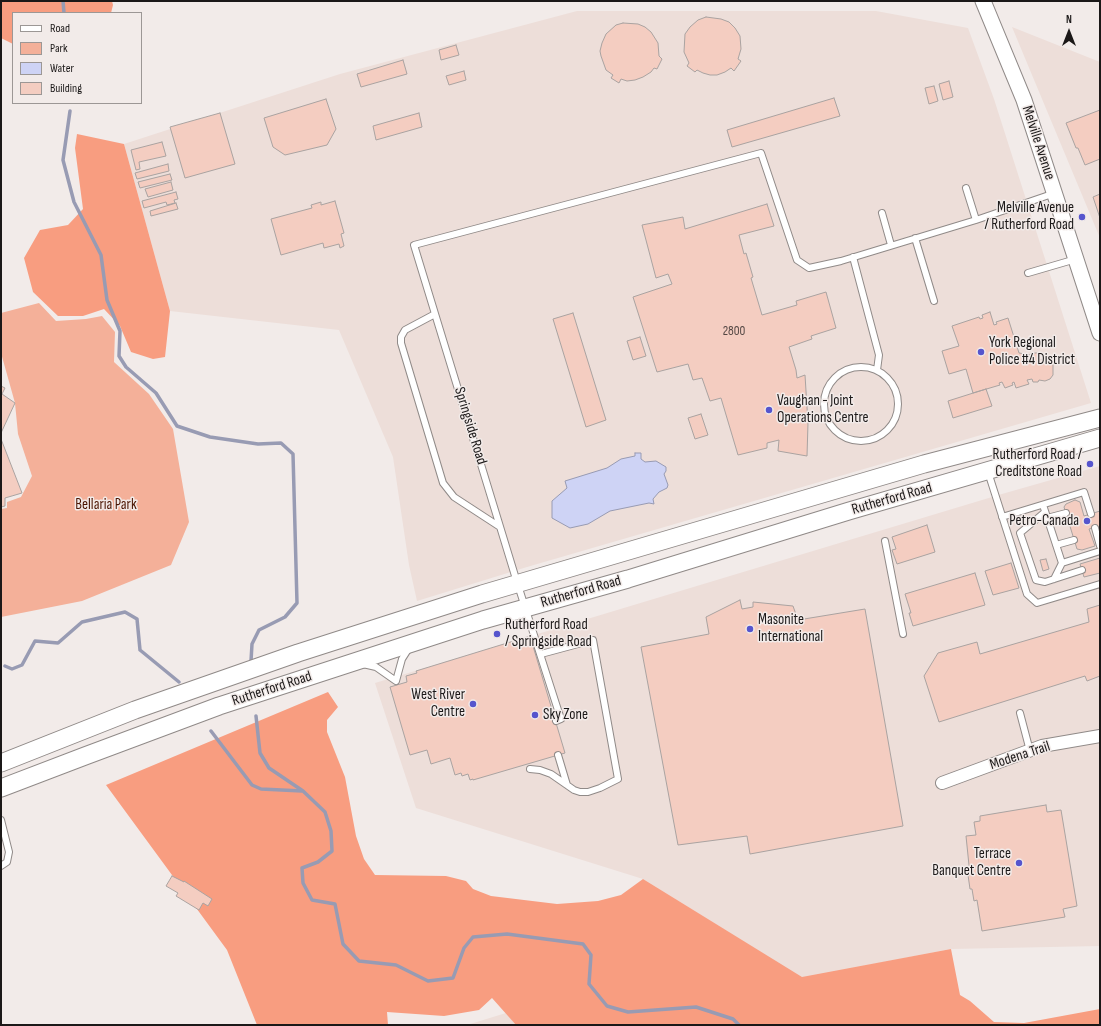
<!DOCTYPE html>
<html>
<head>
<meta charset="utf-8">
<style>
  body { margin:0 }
  #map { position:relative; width:1101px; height:1026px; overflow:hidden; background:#f2ebe9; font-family:"Sofia Sans Condensed",sans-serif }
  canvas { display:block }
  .frame { position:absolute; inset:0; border:2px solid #1b1818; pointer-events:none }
  .legend { position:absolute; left:12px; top:12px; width:130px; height:92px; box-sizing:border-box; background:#f2ebe9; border:1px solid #9c9795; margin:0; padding:5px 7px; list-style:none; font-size:12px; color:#1b1818 }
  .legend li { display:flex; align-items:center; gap:8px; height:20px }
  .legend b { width:20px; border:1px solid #9c9795 }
  .north { position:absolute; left:1049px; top:12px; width:40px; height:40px; -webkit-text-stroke:3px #f2ebe9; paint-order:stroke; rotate:0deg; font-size:11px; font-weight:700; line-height:16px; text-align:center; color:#1b1818 }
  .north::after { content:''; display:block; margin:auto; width:14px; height:18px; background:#1b1818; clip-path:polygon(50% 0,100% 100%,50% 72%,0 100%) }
</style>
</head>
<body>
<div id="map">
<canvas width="1101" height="1026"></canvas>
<div class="frame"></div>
<ul class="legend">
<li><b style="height:5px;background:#fff"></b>Road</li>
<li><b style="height:11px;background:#f4b099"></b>Park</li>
<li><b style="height:11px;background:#ced3f5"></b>Water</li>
<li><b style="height:11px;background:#f4cdc1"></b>Building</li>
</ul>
<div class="north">N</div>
</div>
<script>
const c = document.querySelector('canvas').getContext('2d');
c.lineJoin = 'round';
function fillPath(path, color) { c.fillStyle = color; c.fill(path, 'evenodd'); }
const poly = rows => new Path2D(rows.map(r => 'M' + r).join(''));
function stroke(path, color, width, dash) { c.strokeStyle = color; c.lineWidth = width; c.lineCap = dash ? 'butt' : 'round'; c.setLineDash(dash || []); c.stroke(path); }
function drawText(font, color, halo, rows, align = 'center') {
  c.font = font + ' "Sofia Sans Condensed",sans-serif'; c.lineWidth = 3; c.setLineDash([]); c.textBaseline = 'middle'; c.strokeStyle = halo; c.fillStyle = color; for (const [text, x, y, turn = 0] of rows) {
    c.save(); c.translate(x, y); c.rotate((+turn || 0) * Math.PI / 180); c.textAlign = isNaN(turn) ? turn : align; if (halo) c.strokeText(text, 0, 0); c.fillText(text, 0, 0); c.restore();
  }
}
const built = poly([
  [577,11,876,11,968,28,994,99,1091,403,527,567,417,601,409,565,393,457,339,330,170,311,124,144,340,74],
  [1012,27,1100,62,1100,238],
  [1100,466,1100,946,951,949,802,978,643,879,416,808,375,683,1002,494],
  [506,1013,516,1025,467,1025]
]);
const green = poly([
  [39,303,56,321,86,319,102,316,115,332,114,362,149,394,173,429,189,522,171,565,82,601,1,617,1,509,7,508,7,502,21,497,32,476,18,434,15,403,1,353,1,313]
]);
const forest = poly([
  [1,1,112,1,113,5,111,13,13,13,13,44,1,38],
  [77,134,124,144,170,311,165,357,153,359,131,352,120,326,104,309,83,316,58,316,33,292,24,258,40,230,68,225,83,209,75,148],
  [328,692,338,707,327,720,327,732,345,777,356,836,364,859,375,875,446,876,466,881,473,889,491,896,557,904,598,901,621,895,643,879,802,977,951,949,960,995,970,1001,994,1022,1024,1023,1100,1009,1100,1025,516,1025,492,998,479,1010,444,1016,387,1012,388,1025,257,1025,227,950,106,785]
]);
const water = poly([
  [635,453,641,453,641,459,645,462,656,461,666,467,666,471,664,474,668,485,667,488,659,492,653,499,654,504,649,503,610,511,588,524,570,528,552,518,552,501,567,488,565,481,607,468,621,459,635,456,635,453]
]);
const stream = poly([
  [63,1,64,13],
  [70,111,63,160,74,202,101,255,107,300,120,331,119,356,126,367,156,393,177,426,210,437,258,444,281,443,293,454,297,603,285,617,259,630,252,644,251,661],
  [5,666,12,669,22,665,35,641,58,643,82,622,125,612,137,619,140,650,179,682],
  [256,716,260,753,269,768,303,791,325,812,331,831,332,851,318,862,302,868,303,883,312,900,335,904,343,944,359,961,396,965,428,981,453,978,464,948,473,937,507,934,583,944,591,955,589,984,607,1006,628,1012,696,1007,733,1019,739,1025],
  [211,731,252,785,261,789,302,791]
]);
const building = poly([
  [706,17,721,19,729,22,735,28,740,36,741,49,738,59,741,61,734,71,731,68,725,72,717,75,710,75,703,73,697,70,695,72,687,66,689,63,684,52,685,34,690,27,698,20,706,17],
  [623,23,638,24,645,27,651,32,658,43,659,56,662,59,657,69,654,68,651,72,643,77,635,80,627,81,621,79,619,83,611,78,613,75,606,70,601,56,600,51,602,43,606,34,616,25,623,23],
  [456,45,459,55,441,60,439,50,456,45],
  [403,60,407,74,361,87,357,74,403,60],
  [464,71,466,80,449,85,446,76,464,71],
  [949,81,953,97,943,100,939,84,949,81],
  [934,86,938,101,929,104,925,88,934,86],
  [834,98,840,116,732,147,727,130,834,98],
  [326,99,336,129,327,145,285,155,273,147,264,118,326,99],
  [1100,110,1100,159,1085,165,1078,148,1076,148,1066,123,1100,110],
  [220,113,235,164,185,178,170,127,220,113],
  [419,113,422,127,376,140,373,126,419,113],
  [162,142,166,156,139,162,140,169,136,170,131,150,162,142],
  [168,164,169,171,137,179,135,173,168,164],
  [170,174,172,180,140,188,138,182,170,174],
  [171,182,173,190,148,197,145,189,171,182],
  [176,192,178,199,174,200,175,203,167,205,166,202,144,208,142,201,176,192],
  [1100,194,1100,218,1093,197,1100,194],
  [335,201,344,233,341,234,344,246,340,248,339,244,324,248,323,243,281,255,271,219,312,208,311,205,321,202,321,205,335,201],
  [176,203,178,209,151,216,150,211,176,203],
  [767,204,774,226,739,235,744,254,746,253,753,277,751,278,762,315,797,305,796,301,826,292,836,328,811,336,812,339,789,347,796,370,797,378,805,375,808,423,807,456,778,451,779,440,767,443,767,448,738,455,721,398,710,401,702,378,693,380,688,364,657,372,633,297,672,284,668,274,656,278,642,225,683,217,685,229,767,204],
  [990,312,994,325,997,324,996,322,1008,318,1019,353,1031,355,1031,353,1038,353,1038,360,1044,359,1049,360,1053,364,1053,375,1050,379,1045,381,1039,380,1038,382,1033,382,1032,379,1027,380,1029,384,1016,388,1014,382,1012,383,1013,385,1005,388,1002,382,999,383,1000,385,973,393,966,369,949,374,942,351,959,346,952,326,979,317,980,319,983,318,982,315,990,312],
  [573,313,606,420,586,427,553,319,573,313],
  [640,337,646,356,633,360,627,341,640,337],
  [1,386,5,388,2,394,15,403,1,433,1,386],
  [986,389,992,406,953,418,948,401,986,389],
  [701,414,708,435,695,439,688,418,701,414],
  [1,439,22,493,5,498,5,506,1,507,1,439],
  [1075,500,1080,502,1084,516,1100,511,1100,526,1089,529,1095,546,1082,550,1077,549,1064,507,1066,504,1075,500],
  [927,525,935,552,897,564,892,550,896,549,892,537,927,525],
  [1100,558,1100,573,1084,577,1080,564,1100,558],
  [1046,559,1049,569,1043,571,1040,560,1046,559],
  [1011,563,1019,588,993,595,985,571,1011,563],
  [975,573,985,605,913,626,909,613,911,613,905,594,975,573],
  [740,600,742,609,753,607,753,602,793,606,798,620,865,609,903,826,750,854,747,836,678,845,641,647,709,634,706,617,740,600],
  [1100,605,1100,676,1087,681,1085,676,939,722,924,676,938,653,977,642,980,654,1089,622,1087,609,1100,605],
  [530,636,565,753,473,780,473,779,470,780,468,774,462,776,461,773,455,775,450,758,431,764,427,750,410,755,390,687,407,682,406,676,417,673,416,671,530,636],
  [1046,805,1047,812,1061,810,1077,906,1063,909,1065,917,982,931,977,900,974,901,972,889,970,889,968,875,970,875,966,836,976,835,974,822,980,821,980,816,1046,805],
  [172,876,184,882,184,881,212,899,208,906,203,903,199,910,176,896,178,893,166,886,172,876]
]);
const service = poly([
  [966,188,976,220],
  [882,213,891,245],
  [915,238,934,301],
  [853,257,879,355,877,370],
  [1028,273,1076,259],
  [435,314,405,330,401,337,401,343,443,483,454,497,500,527],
  '824 404a37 37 0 1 1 74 0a37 37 0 1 1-74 0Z',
  [988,472,1027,594,1037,603,1100,584],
  [1044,508,1062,563,1100,551],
  [1045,512,1020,533,1036,580,1045,582,1082,570],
  [1002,517,1084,492,1091,514],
  [1047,518,1066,513],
  [1095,528,1100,546],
  [885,541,903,634],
  [1056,545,1074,540],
  [1054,579,1062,563],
  [363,664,376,667,396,681,402,659,409,648],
  [1020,713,1030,751],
  [556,721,561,719,557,707,516,579,414,245,761,153,797,260,809,268,841,261,976,220,1055,193],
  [558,755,567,785],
  [530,769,540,770,551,774,574,790,580,792,588,792,600,788,618,779,593,640,541,654],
  [1,820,9,852,7,862,1,866]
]);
const minor = poly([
  [942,783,1042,746,1100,736]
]);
const tertiary = poly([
  [983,1,1024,100,1100,333]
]);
const secondary = poly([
  [1,763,135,710,298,653,482,594,924,464,1100,418],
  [1,788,85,756,219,706,483,620,628,579,849,511,1100,438]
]);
const markers = [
  [1082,217,4,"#5655cd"],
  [981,352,4,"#5655cd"],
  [769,410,4,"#5655cd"],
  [1090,464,4,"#5655cd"],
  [1087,521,4,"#5655cd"],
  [750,629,4,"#5655cd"],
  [497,634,4,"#5655cd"],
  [473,704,4,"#5655cd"],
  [535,715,4,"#5655cd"],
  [1019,863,4,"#5655cd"]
];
const numberNames = [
  ["2800",734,332]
];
const streetNames = [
  ["Melville Avenue",1038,143,72],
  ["Springside Road",470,426,73],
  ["Rutherford Road",892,499,-16],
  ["Rutherford Road",581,592,-16],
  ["Rutherford Road",272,689,-18],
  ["Modena Trail",1020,756,-18]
];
const poiNames = [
  ["Melville Avenue",1074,208],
  ["/ Rutherford Road",1074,225],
  ["York Regional",989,343,"left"],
  ["Police #4 District",989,360,"left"],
  ["Vaughan - Joint",777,401,"left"],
  ["Operations Centre",777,418,"left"],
  ["Rutherford Road /",1082,455],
  ["Creditstone Road",1082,472],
  ["Petro-Canada",1079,521],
  ["Masonite",758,620,"left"],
  ["International",758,637,"left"],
  ["Rutherford Road",505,625,"left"],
  ["/ Springside Road",505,642,"left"],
  ["West River",465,695],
  ["Centre",465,712],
  ["Sky Zone",543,715,"left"],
  ["Terrace",1011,854],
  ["Banquet Centre",1011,871]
];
const parkNames = [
  ["Bellaria Park",106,505]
];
fillPath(built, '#edded9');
fillPath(green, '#f4b099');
fillPath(forest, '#f89d80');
fillPath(water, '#ced3f5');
stroke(water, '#989bb3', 1);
stroke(stream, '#989bb3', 3.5);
fillPath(building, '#f4cdc1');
stroke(building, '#aaa3a1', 1);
stroke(service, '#908a88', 8);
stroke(minor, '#908a88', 14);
stroke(tertiary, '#908a88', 17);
stroke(secondary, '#908a88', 19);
stroke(service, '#fff', 6);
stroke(minor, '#fff', 12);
stroke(tertiary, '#fff', 15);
stroke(secondary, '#fff', 17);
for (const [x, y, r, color] of markers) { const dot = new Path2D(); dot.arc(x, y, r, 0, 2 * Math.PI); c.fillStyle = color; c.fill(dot); stroke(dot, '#f2ebe9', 1.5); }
drawText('13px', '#514542', null, numberNames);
drawText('15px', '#1b1818', '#f2ebe9', streetNames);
drawText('15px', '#1b1818', '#f2ebe9', poiNames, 'right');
drawText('15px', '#4b1401', '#f2ebe9', parkNames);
</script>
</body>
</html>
